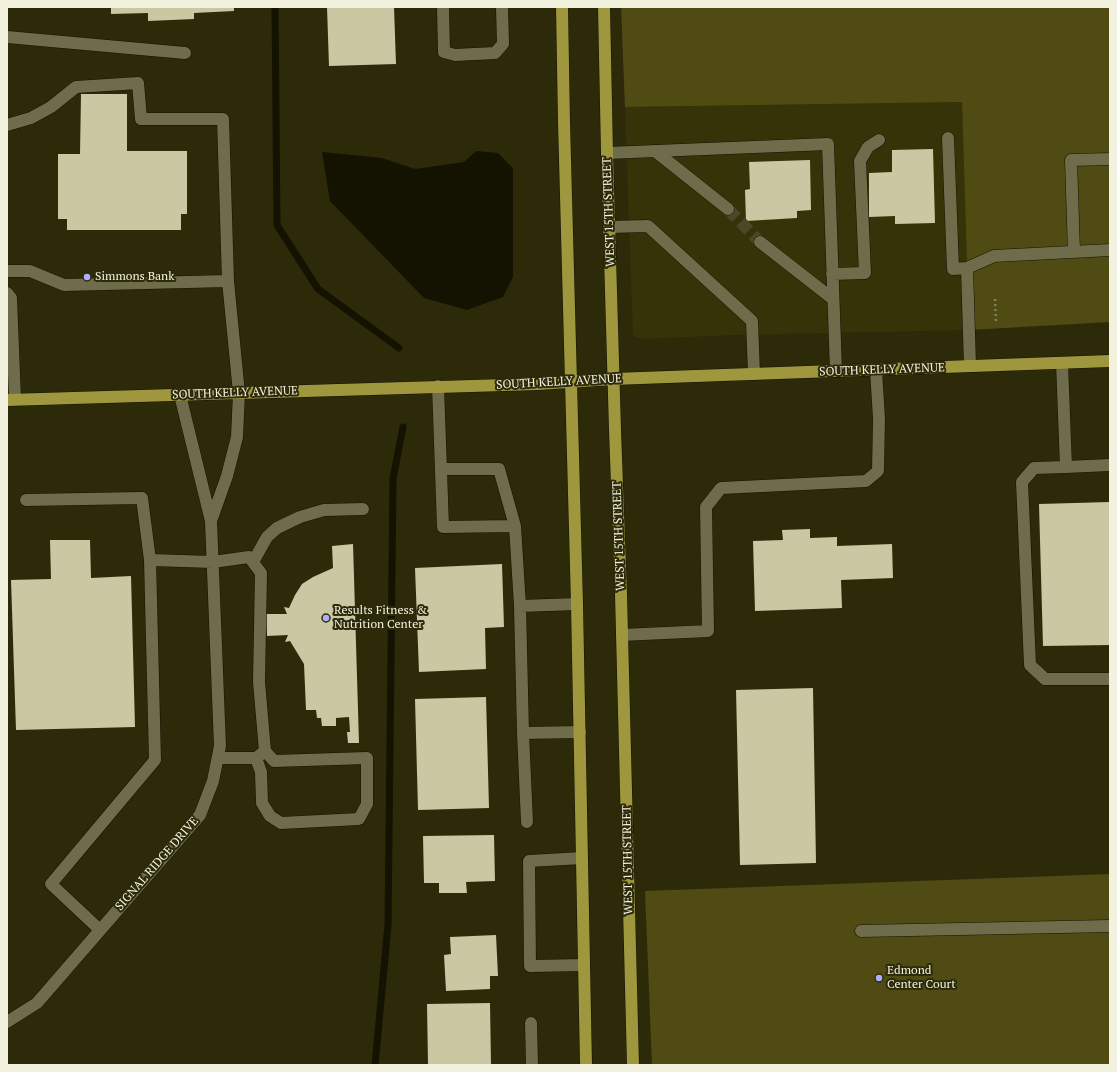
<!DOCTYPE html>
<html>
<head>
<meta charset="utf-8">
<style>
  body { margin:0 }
  #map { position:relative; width:1117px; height:1072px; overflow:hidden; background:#2d2a0a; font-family:"PT Serif",serif }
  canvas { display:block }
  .frame { position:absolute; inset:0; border:8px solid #f3f2df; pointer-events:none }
</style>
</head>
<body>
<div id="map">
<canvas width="1117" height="1072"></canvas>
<div class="frame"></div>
</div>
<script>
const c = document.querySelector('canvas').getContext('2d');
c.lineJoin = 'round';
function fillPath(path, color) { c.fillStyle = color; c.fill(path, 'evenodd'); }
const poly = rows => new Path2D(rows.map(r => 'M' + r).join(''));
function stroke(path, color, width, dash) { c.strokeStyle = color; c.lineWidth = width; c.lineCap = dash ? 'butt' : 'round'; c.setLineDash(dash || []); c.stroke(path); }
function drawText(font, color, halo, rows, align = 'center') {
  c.font = font + ' "PT Serif",serif'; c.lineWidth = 4; c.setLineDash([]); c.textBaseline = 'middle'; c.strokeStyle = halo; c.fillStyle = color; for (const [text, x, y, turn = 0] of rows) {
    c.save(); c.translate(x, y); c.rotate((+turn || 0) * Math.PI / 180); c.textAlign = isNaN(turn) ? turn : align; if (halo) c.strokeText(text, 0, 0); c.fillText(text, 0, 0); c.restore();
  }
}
const built = poly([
  [962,102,969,330,732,335,644,339,633,336,625,107]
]);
const green = poly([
  [621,7,1110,7,1110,322,969,330,962,102,625,107],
  [1110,874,1110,1065,652,1065,645,891]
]);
const water = poly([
  [476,151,498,153,513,168,513,277,503,297,467,310,424,298,330,201,322,152,382,158,415,169,464,162]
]);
const stream = poly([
  [275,7,277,225,318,289,399,348],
  [375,1065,388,925,393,479,403,427]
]);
const building = poly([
  [111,7,234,7,234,11,194,13,194,19,148,21,148,13,111,14],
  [327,7,394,7,396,64,329,66],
  [81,94,127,94,127,151,187,151,187,214,181,214,181,230,67,230,67,219,58,219,58,154,80,154],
  [933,149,935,223,895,224,895,216,869,217,869,173,892,172,892,150],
  [810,160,811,210,797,211,797,218,746,221,745,190,750,189,749,162],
  [1110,502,1110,645,1043,646,1039,504],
  [810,529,810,538,837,537,837,546,892,544,893,578,841,580,842,608,755,611,753,541,783,540,782,530],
  [50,540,90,540,91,578,131,576,135,727,16,730,11,580,51,579],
  [353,544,359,743,348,743,347,732,350,732,349,717,336,718,336,726,322,726,321,718,317,718,316,710,306,710,304,664,290,641,285,642,288,635,267,636,266,614,287,614,284,607,289,608,295,595,302,584,313,577,333,568,332,546],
  [502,564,504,627,485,628,486,669,419,672,415,568],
  [813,688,816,863,740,865,736,690],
  [486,697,489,808,418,810,415,699],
  [494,835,495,881,466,882,467,893,439,893,439,883,424,883,423,836],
  [496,935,498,976,490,976,490,989,446,991,444,955,451,954,450,937],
  [490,1003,491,1065,428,1065,427,1004]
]);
const minorTunnel = poly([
  [728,209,760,242]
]);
const path = poly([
  [995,299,996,323]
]);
const minor = poly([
  [443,7,444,52,455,55,495,53,503,44,502,7],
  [7,37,185,53],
  [7,125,31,118,51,107,76,87,138,83,141,119,223,119,228,281,239,393,237,437,227,476,211,521],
  [948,138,953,269,967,268,970,366],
  [655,151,728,209],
  [607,153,828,144,836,371],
  [609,227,648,226,752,321,754,374],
  [760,242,833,299],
  [1074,252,1071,160,1110,159],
  [967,268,994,256,1110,250],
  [7,271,30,271,64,285,228,281],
  [832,274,865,273,860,161,868,147,879,140],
  [7,293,11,298,15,399],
  [1062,363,1066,467,1110,465],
  [438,386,443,527,515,526,520,606,577,604],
  [1066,467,1034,468,1022,482,1030,665,1045,679,1110,679],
  [441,469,499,469,515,526],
  [26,500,142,498,150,560],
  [253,562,267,537,277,528,300,517,324,510,363,509],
  [520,606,523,733,527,822],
  [622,635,708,631,706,507,721,488,866,481,878,471,879,419,876,370],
  [523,733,580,732],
  [256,758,261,772,262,803,270,816,281,823,359,819,367,804,367,758,274,761,265,751],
  [582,858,529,861,530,966,584,965],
  [100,930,51,884,155,760,150,560,213,562,249,557,261,573,259,682,265,751,256,758,218,758],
  [861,931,1110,926],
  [7,1022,37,1003,200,815,213,781,220,746,211,521,180,395],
  [531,1023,532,1065]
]);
const major = poly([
  [562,7,564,122,577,604,586,1065],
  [604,7,607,153,615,430,621,594,633,1065],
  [7,400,538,384,613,379,1110,361]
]);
const markers = [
  [87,277,4,"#afaefa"],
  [326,618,4,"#afaefa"],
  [879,978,4,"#afaefa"]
];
const streetNames = [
  ["WEST 15TH STREET",609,212,-92],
  ["SOUTH KELLY AVENUE",882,370,-2],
  ["SOUTH KELLY AVENUE",559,382,-3],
  ["SOUTH KELLY AVENUE",235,393,-2],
  ["WEST 15TH STREET",619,536,-92],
  ["WEST 15TH STREET",628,860,-91],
  ["SIGNAL RIDGE DRIVE",157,864,-49]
];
const poiNames = [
  ["Simmons Bank",95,277],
  ["Results Fitness &",334,611],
  ["Nutrition Center",334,625],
  ["Edmond",887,971],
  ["Center Court",887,985]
];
fillPath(built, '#373309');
fillPath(green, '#504b12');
fillPath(water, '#141200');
stroke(stream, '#141200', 7);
fillPath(building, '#cac7a3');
stroke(minorTunnel, '#4b482a', 12, [12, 6]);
stroke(minor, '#151200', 13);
stroke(major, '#151200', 13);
stroke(path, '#828065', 2.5, [2, 3]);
stroke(minor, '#6f6c4b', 12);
stroke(major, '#9f973e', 12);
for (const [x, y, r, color] of markers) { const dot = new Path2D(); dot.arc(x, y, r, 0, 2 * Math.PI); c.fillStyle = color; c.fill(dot); stroke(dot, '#2d2a0a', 1.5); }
drawText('12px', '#f3f2df', '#2d2a0a', streetNames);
drawText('12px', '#f3f2df', '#2d2a0a', poiNames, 'left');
</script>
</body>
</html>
